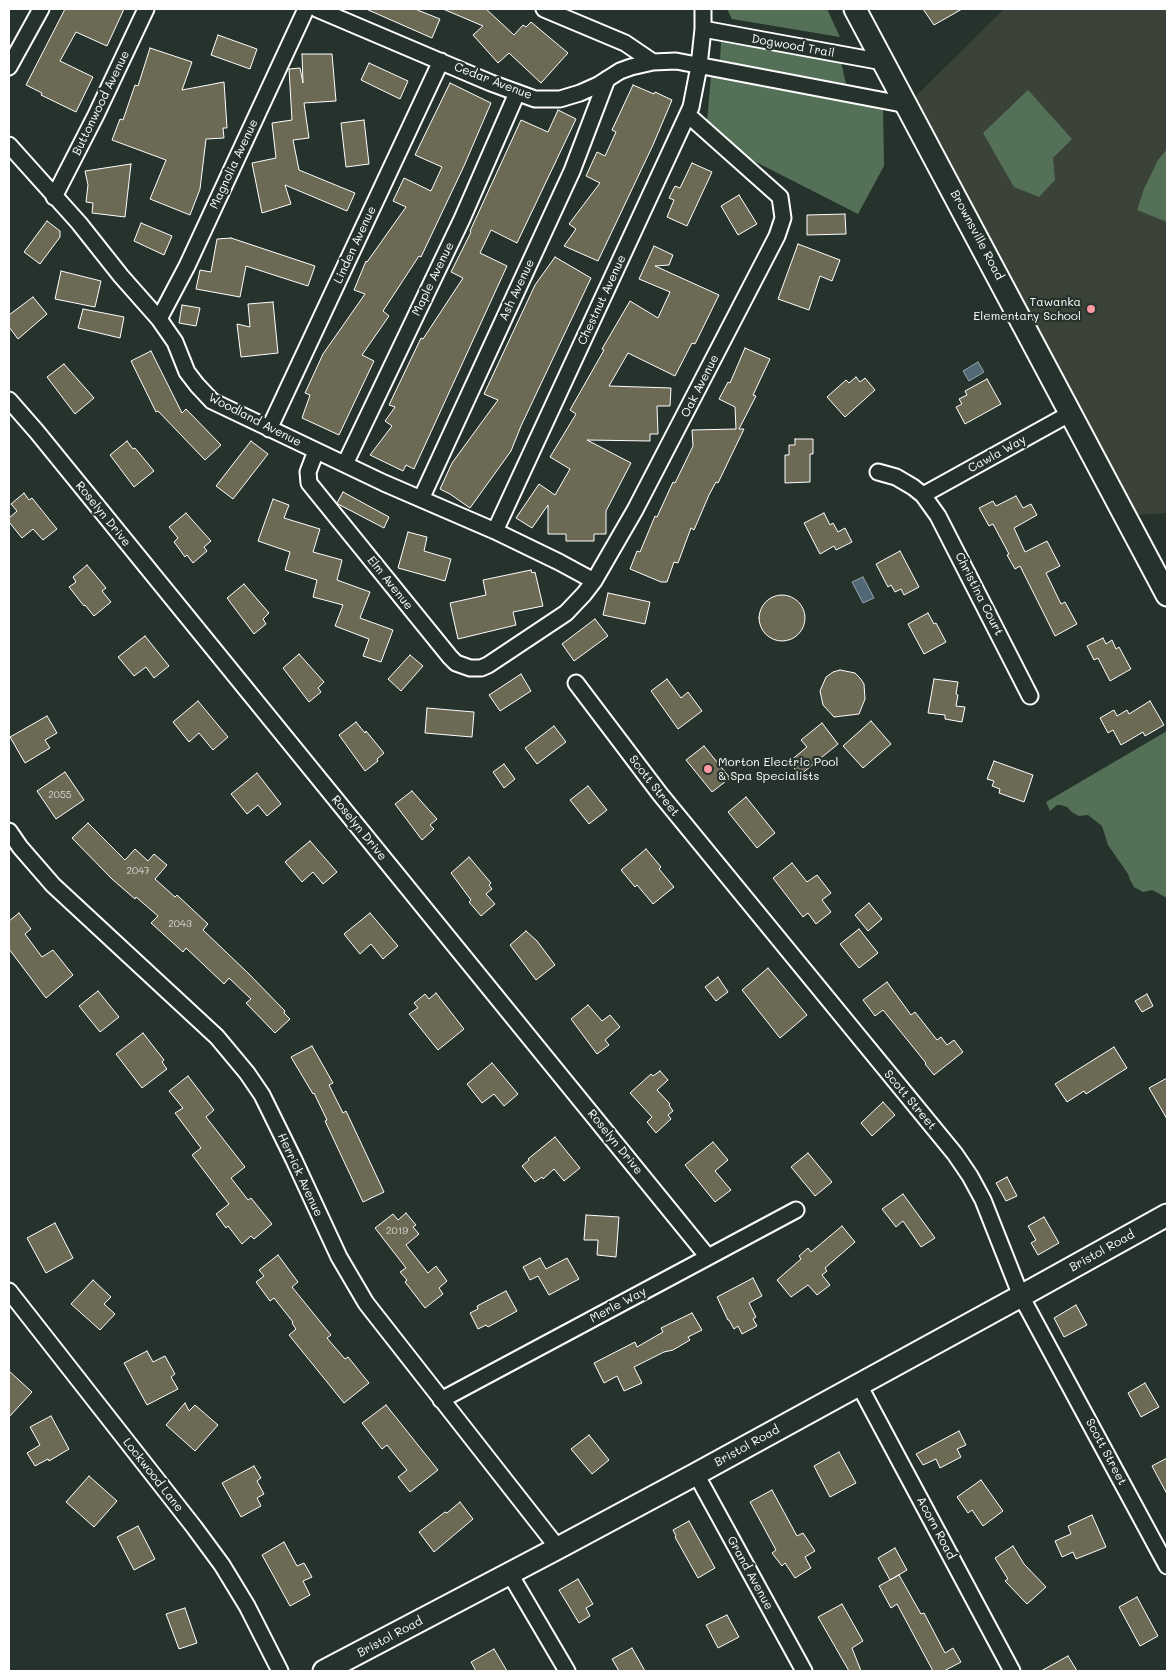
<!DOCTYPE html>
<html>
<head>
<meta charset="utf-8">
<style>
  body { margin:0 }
  #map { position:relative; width:1176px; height:1680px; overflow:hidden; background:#26332d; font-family:Mali,sans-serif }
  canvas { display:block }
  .frame { position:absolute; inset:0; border:10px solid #fff; pointer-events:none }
</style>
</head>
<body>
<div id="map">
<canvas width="1176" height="1680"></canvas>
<div class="frame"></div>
</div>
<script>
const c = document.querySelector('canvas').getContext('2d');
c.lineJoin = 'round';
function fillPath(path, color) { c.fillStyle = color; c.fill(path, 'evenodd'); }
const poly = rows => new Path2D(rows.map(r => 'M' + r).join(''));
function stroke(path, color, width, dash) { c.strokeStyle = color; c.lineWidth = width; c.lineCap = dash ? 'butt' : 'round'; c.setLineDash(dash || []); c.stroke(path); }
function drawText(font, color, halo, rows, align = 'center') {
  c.font = font + ' Mali,sans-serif'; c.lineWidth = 4.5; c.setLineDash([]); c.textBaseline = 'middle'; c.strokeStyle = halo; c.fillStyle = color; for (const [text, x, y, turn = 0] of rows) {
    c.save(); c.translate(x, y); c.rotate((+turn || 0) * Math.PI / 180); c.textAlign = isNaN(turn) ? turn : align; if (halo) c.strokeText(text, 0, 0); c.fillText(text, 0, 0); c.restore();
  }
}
const built = poly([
  [1004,9,1167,9,1167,513,1125,516,907,105]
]);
const green = poly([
  [727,9,827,9,840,37,732,19],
  [721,42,841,62,846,84,720,61],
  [711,76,883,107,884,166,858,214,750,159,707,122],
  [1028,90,1072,139,1053,158,1055,180,1039,197,1014,187,983,133],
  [1167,149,1167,222,1137,210,1144,189,1158,160],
  [1167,731,1167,898,1152,890,1143,892,1134,887,1130,880,1128,874,1108,845,1102,826,1088,815,1079,816,1073,813,1067,807,1061,805,1057,805,1050,811,1046,802]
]);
const water = poly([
  [978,362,984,372,969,381,963,371,978,362],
  [863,577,874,598,863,603,852,582,863,577]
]);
const building = poly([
  [65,9,124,9,107,46,76,32,60,61,93,77,76,112,41,95,42,93,26,85,65,9],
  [366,9,415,9,440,19,432,38,366,9],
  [443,9,486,9,514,35,523,25,526,27,531,22,568,53,541,83,509,53,498,63,473,35,483,26,443,9],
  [923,9,962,9,934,25,923,9],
  [218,35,257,49,250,69,211,55,218,35],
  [150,48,192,62,182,90,224,82,227,128,223,128,224,138,206,139,200,189,190,215,150,199,166,160,112,140,120,119,123,120,135,85,138,86,150,48],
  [302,54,332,54,336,101,304,103,309,138,293,140,299,170,355,193,347,211,285,185,291,204,262,213,252,163,276,158,272,123,292,120,289,69,300,68,303,83,302,54],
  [369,63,408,81,400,99,361,80,369,63],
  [450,83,491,103,464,166,421,257,419,256,383,311,389,316,362,355,374,361,339,435,302,418,310,395,305,393,323,354,365,294,354,290,366,261,367,262,406,207,393,201,404,178,431,191,442,167,415,155,450,83],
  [633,85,654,94,655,92,672,100,653,145,598,261,564,246,576,229,569,224,600,183,586,176,597,152,605,156,616,132,612,130,633,85],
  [558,110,576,119,517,243,491,230,480,253,507,266,414,469,406,465,403,471,370,455,392,426,385,421,395,407,389,405,421,338,423,339,463,278,451,272,471,232,470,231,521,120,548,132,558,110],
  [364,120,369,164,346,167,341,123,364,120],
  [692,163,712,172,687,226,667,217,674,200,669,198,675,186,680,188,692,163],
  [131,164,125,217,92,213,93,203,86,202,88,185,85,171,131,164],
  [739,195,757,224,738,235,721,206,739,195],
  [845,214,846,234,807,235,807,215,845,214],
  [47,221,60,231,60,237,40,264,24,252,47,221],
  [141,223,172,236,164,255,134,241,141,223],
  [231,238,315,266,308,286,246,266,240,297,196,289,200,270,211,272,217,239,231,238],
  [798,244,840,260,832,281,820,276,809,310,778,299,798,244],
  [654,246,673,255,669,265,655,266,719,295,695,344,692,343,675,376,628,353,609,386,671,388,670,406,657,406,658,434,650,434,650,441,587,440,631,463,606,511,606,534,594,534,594,541,566,541,566,534,548,534,548,505,532,528,516,518,539,484,555,495,570,469,550,457,576,414,570,410,604,350,602,349,630,301,658,318,670,292,639,279,654,246],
  [555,257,591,278,521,426,511,451,470,508,450,494,440,489,452,463,498,400,484,394,535,285,555,257],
  [61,271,101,281,95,307,55,299,61,271],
  [33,297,47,314,18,339,9,327,9,315,33,297],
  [273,302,278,353,241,357,237,324,250,327,248,304,273,302],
  [182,305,200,308,196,326,179,323,182,305],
  [83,309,124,317,120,338,78,328,83,309],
  [745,348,770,359,753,395,756,396,739,429,744,429,718,483,716,482,709,495,694,530,691,528,678,563,674,562,667,582,661,582,630,569,637,551,640,552,655,516,657,517,673,482,675,483,693,446,692,430,736,429,735,407,719,399,728,382,730,383,745,348],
  [151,351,182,413,186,409,221,445,205,460,158,411,156,412,131,361,151,351],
  [64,364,94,398,75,414,47,377,64,364],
  [856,377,860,382,865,378,875,390,845,417,827,397,846,380,849,383,856,377],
  [987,379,1001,404,965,424,956,407,962,404,959,399,967,395,965,391,987,379],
  [795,439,813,439,813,454,810,454,810,482,785,483,785,455,789,455,789,445,795,445,795,439],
  [127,441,133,449,135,448,154,471,134,487,110,455,127,441],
  [251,441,268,454,233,499,216,486,251,441],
  [343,492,389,517,384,528,338,504,337,503,343,492],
  [24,493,29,500,32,498,57,529,43,540,33,529,22,538,9,522,9,518,17,511,11,504,24,493],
  [1016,496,1023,508,1031,504,1037,515,1014,528,1025,552,1047,541,1060,566,1046,573,1061,604,1065,602,1077,624,1055,636,1020,566,1015,569,1007,555,1009,554,993,524,989,526,979,508,993,501,996,506,1016,496],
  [273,499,289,505,284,518,320,529,313,552,342,560,337,580,370,592,360,618,393,630,381,662,363,656,369,639,335,626,343,605,313,597,317,580,285,570,290,552,258,541,273,499],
  [186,513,211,541,204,547,207,551,193,563,187,555,185,557,174,542,178,538,169,527,186,513],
  [824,513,830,525,833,523,838,532,845,528,852,542,836,550,834,546,820,554,804,523,824,513],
  [408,532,427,537,424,551,451,559,445,581,398,568,408,532],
  [900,551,919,587,904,595,901,589,895,592,891,585,888,587,876,564,900,551],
  [87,565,106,588,102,591,111,602,94,616,85,605,84,606,69,587,76,582,73,577,87,565],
  [531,570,532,573,535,572,543,606,513,612,516,625,458,639,450,603,486,595,483,580,531,570],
  [244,584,269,613,263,619,266,624,254,634,227,598,244,584],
  [608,593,650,602,645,624,603,615,608,593],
  '759 618a23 23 0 1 1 46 0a23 23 0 1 1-46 0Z',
  [928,613,934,624,936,623,946,642,924,654,908,624,928,613],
  [595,619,608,636,574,661,562,644,595,619],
  [145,636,169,666,154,678,146,667,134,676,118,657,145,636],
  [1103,638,1106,644,1112,640,1116,649,1119,647,1131,669,1110,681,1098,658,1094,660,1087,646,1103,638],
  [299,654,324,682,318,688,321,692,309,702,283,668,299,654],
  [410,655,423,666,401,691,388,679,410,655],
  [840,670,855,673,860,678,864,684,865,699,859,714,834,717,823,705,820,691,826,677,833,672,840,670],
  [521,674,531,691,500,711,489,695,521,674],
  [667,679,681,698,688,692,702,711,678,729,651,691,667,679],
  [934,679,958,682,956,694,958,695,956,706,965,707,962,722,945,719,945,715,928,713,934,679],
  [198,701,228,737,213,750,199,733,189,742,173,722,198,701],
  [1150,701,1164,725,1145,736,1143,732,1121,745,1113,730,1108,733,1100,718,1114,710,1117,716,1127,710,1129,714,1150,701],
  [427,708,474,712,472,737,425,733,427,708],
  [47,716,57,733,45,740,50,748,25,763,10,737,47,716],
  [871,721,891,744,863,768,843,746,871,721],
  [356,722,365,733,366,731,384,753,377,759,378,761,365,771,339,735,356,722],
  [822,723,838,744,800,775,789,762,807,747,801,740,822,723],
  [554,726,566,742,537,764,525,748,554,726],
  [704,746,730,778,712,792,686,760,704,746],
  [994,761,1033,775,1024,802,999,793,1000,789,992,786,994,781,987,779,994,761],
  [504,764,515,779,504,788,493,772,504,764],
  [65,772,84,800,56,819,37,791,65,772],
  [257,773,281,804,267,816,258,805,247,814,231,794,257,773],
  [588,786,607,810,589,824,570,800,588,786],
  [412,791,437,819,430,825,434,829,422,840,395,804,412,791],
  [746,797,775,833,757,848,728,812,746,797],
  [88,823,125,860,135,849,148,861,154,854,167,865,155,879,175,897,177,895,208,924,203,930,248,973,285,1011,284,1013,290,1019,275,1033,246,1003,251,999,229,978,224,984,186,948,183,952,151,923,158,916,136,897,135,899,112,879,72,838,88,823],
  [310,841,337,872,323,884,313,872,302,882,285,862,310,841],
  [646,849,661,867,659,869,674,887,653,904,637,885,635,887,621,870,646,849],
  [469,857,491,883,489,885,492,889,486,894,495,904,481,916,469,902,471,900,451,873,469,857],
  [792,863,807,882,817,875,831,893,822,900,831,912,816,924,808,913,803,917,773,878,792,863],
  [869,903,882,919,868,931,855,915,869,903],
  [19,913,31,929,25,934,42,957,53,950,73,975,46,998,9,949,9,921,19,913],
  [370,913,398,946,383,959,371,944,360,954,344,934,370,913],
  [859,929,878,953,859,968,840,944,859,929],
  [526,931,537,941,555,965,536,980,510,945,526,931],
  [768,968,807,1015,780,1038,742,990,768,968],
  [718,977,728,992,716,1001,705,987,718,977],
  [887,982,911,1015,915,1012,937,1040,941,1037,947,1045,954,1040,963,1052,934,1075,925,1064,926,1063,883,1010,875,1016,863,1000,887,982],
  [98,991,119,1017,100,1032,79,1006,98,991],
  [436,993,464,1029,438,1050,409,1014,418,1008,414,1003,425,994,429,999,436,993],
  [1147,994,1153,1006,1142,1012,1135,1001,1147,994],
  [588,1005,602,1021,610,1015,620,1027,605,1040,609,1045,597,1054,571,1019,588,1005],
  [143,1033,164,1060,162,1062,167,1069,142,1088,116,1054,143,1033],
  [312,1046,333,1083,329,1085,343,1113,346,1111,384,1192,363,1202,325,1121,327,1120,314,1093,313,1094,291,1057,312,1046],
  [1114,1047,1127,1068,1086,1094,1084,1091,1067,1102,1055,1084,1114,1047],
  [492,1063,518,1094,504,1106,494,1094,482,1103,467,1084,492,1063],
  [660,1071,668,1080,657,1090,670,1104,669,1105,673,1111,668,1115,671,1119,656,1133,647,1122,652,1117,630,1093,651,1074,653,1076,660,1071],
  [188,1076,214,1110,206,1117,245,1167,231,1178,248,1200,251,1198,272,1224,254,1239,251,1236,242,1244,228,1226,226,1228,216,1214,229,1204,192,1155,201,1148,175,1113,183,1108,169,1091,188,1076],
  [1167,1078,1167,1119,1149,1088,1167,1078],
  [883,1102,895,1115,872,1136,861,1123,883,1102],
  [555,1137,580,1168,564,1181,554,1169,543,1179,542,1177,535,1182,522,1166,529,1160,528,1159,555,1137],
  [713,1142,728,1160,715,1171,731,1190,715,1202,685,1165,713,1142],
  [808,1153,832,1182,815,1196,791,1167,808,1153],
  [1007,1177,1017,1196,1006,1201,996,1183,1007,1177],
  [903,1194,935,1238,921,1247,903,1221,896,1227,882,1209,903,1194],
  [406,1213,416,1225,413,1227,419,1234,406,1245,428,1273,436,1266,447,1281,439,1288,443,1294,425,1308,405,1282,407,1280,400,1272,406,1268,375,1228,393,1214,398,1220,406,1213],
  [586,1215,619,1217,616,1257,597,1255,598,1240,584,1240,586,1215],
  [1044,1217,1059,1243,1038,1255,1031,1243,1036,1240,1028,1226,1044,1217],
  [55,1223,73,1258,46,1273,27,1238,55,1223],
  [842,1226,855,1242,825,1268,827,1271,822,1275,830,1285,817,1295,808,1285,791,1297,777,1280,801,1259,799,1256,808,1248,811,1252,842,1226],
  [278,1255,298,1282,292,1287,331,1335,327,1338,345,1359,348,1357,369,1383,344,1403,289,1335,296,1329,292,1323,293,1322,274,1298,270,1301,256,1282,264,1276,259,1270,278,1255],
  [540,1258,546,1269,567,1258,579,1279,549,1295,538,1276,530,1280,523,1267,540,1258],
  [753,1278,762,1296,749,1303,756,1317,753,1319,757,1326,742,1334,738,1326,734,1329,729,1320,728,1320,717,1297,753,1278],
  [93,1280,111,1297,104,1304,115,1314,100,1330,71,1304,93,1280],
  [506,1291,517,1311,488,1327,486,1325,478,1329,470,1313,478,1309,477,1306,506,1291],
  [1076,1305,1087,1325,1064,1337,1054,1318,1076,1305],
  [692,1313,702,1330,688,1337,690,1340,673,1350,664,1352,634,1367,642,1383,624,1391,617,1376,604,1383,594,1363,635,1342,637,1347,663,1332,661,1328,692,1313],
  [147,1351,153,1362,165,1356,175,1374,171,1377,178,1389,147,1405,124,1363,147,1351],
  [9,1371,32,1392,9,1417,9,1371],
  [1145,1383,1159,1407,1141,1417,1128,1393,1145,1383],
  [185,1403,189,1411,195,1405,218,1425,195,1451,166,1425,185,1403],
  [386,1405,438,1470,410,1492,398,1477,407,1470,387,1445,382,1449,362,1423,386,1405],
  [51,1416,69,1449,49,1461,48,1459,35,1466,27,1453,40,1445,30,1427,51,1416],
  [959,1431,966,1445,957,1449,961,1457,940,1468,936,1459,923,1465,916,1454,959,1431],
  [589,1435,609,1460,592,1474,571,1449,589,1435],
  [839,1452,856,1483,830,1497,814,1466,839,1452],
  [1167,1458,1167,1494,1152,1466,1167,1458],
  [254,1466,261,1478,257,1481,264,1494,257,1498,261,1506,241,1517,222,1483,254,1466],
  [89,1476,117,1501,94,1527,66,1502,89,1476],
  [981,1480,1003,1511,983,1526,972,1510,968,1513,957,1497,981,1480],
  [772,1490,797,1536,803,1533,815,1551,805,1557,811,1568,795,1578,785,1563,782,1566,772,1553,776,1550,750,1502,772,1490],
  [460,1502,473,1519,434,1552,419,1532,445,1512,447,1513,460,1502],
  [1092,1515,1106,1547,1076,1559,1073,1552,1062,1557,1055,1541,1071,1534,1068,1526,1092,1515],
  [689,1521,715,1568,698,1578,675,1537,676,1536,673,1530,689,1521],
  [138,1526,155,1559,134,1570,117,1537,138,1526],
  [284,1542,297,1566,304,1563,312,1577,303,1581,310,1595,290,1606,262,1555,284,1542],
  [1013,1546,1024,1564,1046,1587,1027,1604,1005,1581,1008,1579,995,1558,1013,1546],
  [895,1548,907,1570,890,1580,878,1558,895,1548],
  [899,1575,921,1614,924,1613,945,1653,953,1648,961,1662,944,1671,933,1671,897,1604,891,1608,879,1586,899,1575],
  [578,1579,593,1604,586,1608,590,1616,579,1623,559,1590,578,1579],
  [1137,1597,1158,1636,1140,1646,1119,1607,1137,1597],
  [842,1604,863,1641,852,1648,861,1671,849,1671,818,1617,842,1604],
  [185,1608,197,1643,179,1649,166,1614,185,1608],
  [727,1615,739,1637,718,1648,706,1625,727,1615],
  [632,1648,645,1671,619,1671,612,1659,632,1648],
  [494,1649,507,1671,476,1671,471,1662,494,1649],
  [1068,1656,1077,1671,1041,1671,1068,1656]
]);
const street = poly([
  [317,9,491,83,535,99,560,99,580,93,598,85,620,71,631,67,653,62,676,61,907,105],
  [544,9,625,43,653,62],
  [703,29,883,62],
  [9,67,41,9],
  [9,145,79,223,121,276,159,319,175,342,187,372,197,385,212,401,384,483,495,531,559,562,594,581],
  [54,197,96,115,146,9],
  [159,319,187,266,306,9],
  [9,400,37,432,708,1257],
  [269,429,441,61],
  [316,451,308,472,309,483,450,657,456,663,470,668,481,668,488,665,566,613,584,594,594,581,635,510,777,236,783,218,780,197,688,115],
  [345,464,462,219,517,93],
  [878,472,896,477,913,487,923,495,938,516,1030,696],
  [923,495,1071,413],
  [421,499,572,171,607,79],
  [495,531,691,107,699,66,703,29,703,9],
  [576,683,660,794,955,1154,970,1176,983,1200,1021,1296,1167,1566],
  [9,831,20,847,53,885,217,1037,247,1073,262,1095,294,1160,339,1257,366,1303,558,1548],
  [9,1291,194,1527,222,1565,247,1606,280,1671],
  [859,1385,1012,1671],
  [441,1400,796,1210],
  [696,1474,804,1671],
  [510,1574,567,1671]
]);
const secondary = poly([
  [855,9,1167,595],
  [324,1671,558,1548,696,1474,1021,1296,1167,1215]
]);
const markers = [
  [1091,309,5,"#ff9aa2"],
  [708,769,5,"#ff9aa2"]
];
const numberNames = [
  ["2055",60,795],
  ["2047",138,871],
  ["2043",180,924],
  ["2019",397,1231]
];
const streetNames = [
  ["Dogwood Trail",793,46,10],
  ["Cedar Avenue",493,81,21],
  ["Buttonwood Avenue",101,103,-64],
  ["Magnolia Avenue",234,164,-65],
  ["Brownsville Road",977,235,62],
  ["Linden Avenue",355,245,-65],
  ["Maple Avenue",433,279,-64],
  ["Ash Avenue",517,290,-65],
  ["Chestnut Avenue",602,300,-65],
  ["Oak Avenue",700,386,-63],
  ["Woodland Avenue",255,420,27],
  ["Cawla Way",997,454,-29],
  ["Roselyn Drive",103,514,51],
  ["Elm Avenue",390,583,51],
  ["Christina Court",979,594,63],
  ["Scott Street",654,786,52],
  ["Roselyn Drive",359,828,51],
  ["Scott Street",910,1100,50],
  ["Roselyn Drive",615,1142,51],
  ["Herrick Avenue",300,1175,65],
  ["Bristol Road",1102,1251,-29],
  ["Merle Way",618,1305,-28],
  ["Bristol Road",747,1446,-29],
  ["Scott Street",1106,1452,62],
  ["Lockwood Lane",153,1475,52],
  ["Acorn Road",936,1528,62],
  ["Grand Avenue",750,1573,61],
  ["Bristol Road",390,1637,-28]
];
const poiNames = [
  ["Tawanka",1081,302],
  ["Elementary School",1081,316],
  ["Morton Electric Pool",718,762,"left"],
  ["& Spa Specialists",718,776,"left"]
];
fillPath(built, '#3b4339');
fillPath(green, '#547158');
fillPath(water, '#506974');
stroke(water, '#96a5ac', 1);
fillPath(building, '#6c6955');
stroke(building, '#fff', 1);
stroke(street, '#fff', 19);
stroke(secondary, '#fff', 25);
stroke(street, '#26332d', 15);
stroke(secondary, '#26332d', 21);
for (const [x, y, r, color] of markers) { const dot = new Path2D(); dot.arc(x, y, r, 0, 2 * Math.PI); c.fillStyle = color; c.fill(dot); stroke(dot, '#26332d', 2); }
drawText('10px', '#dadad4', null, numberNames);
drawText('12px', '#fff', '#26332d', streetNames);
drawText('12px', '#fff', '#26332d', poiNames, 'right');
</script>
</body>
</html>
